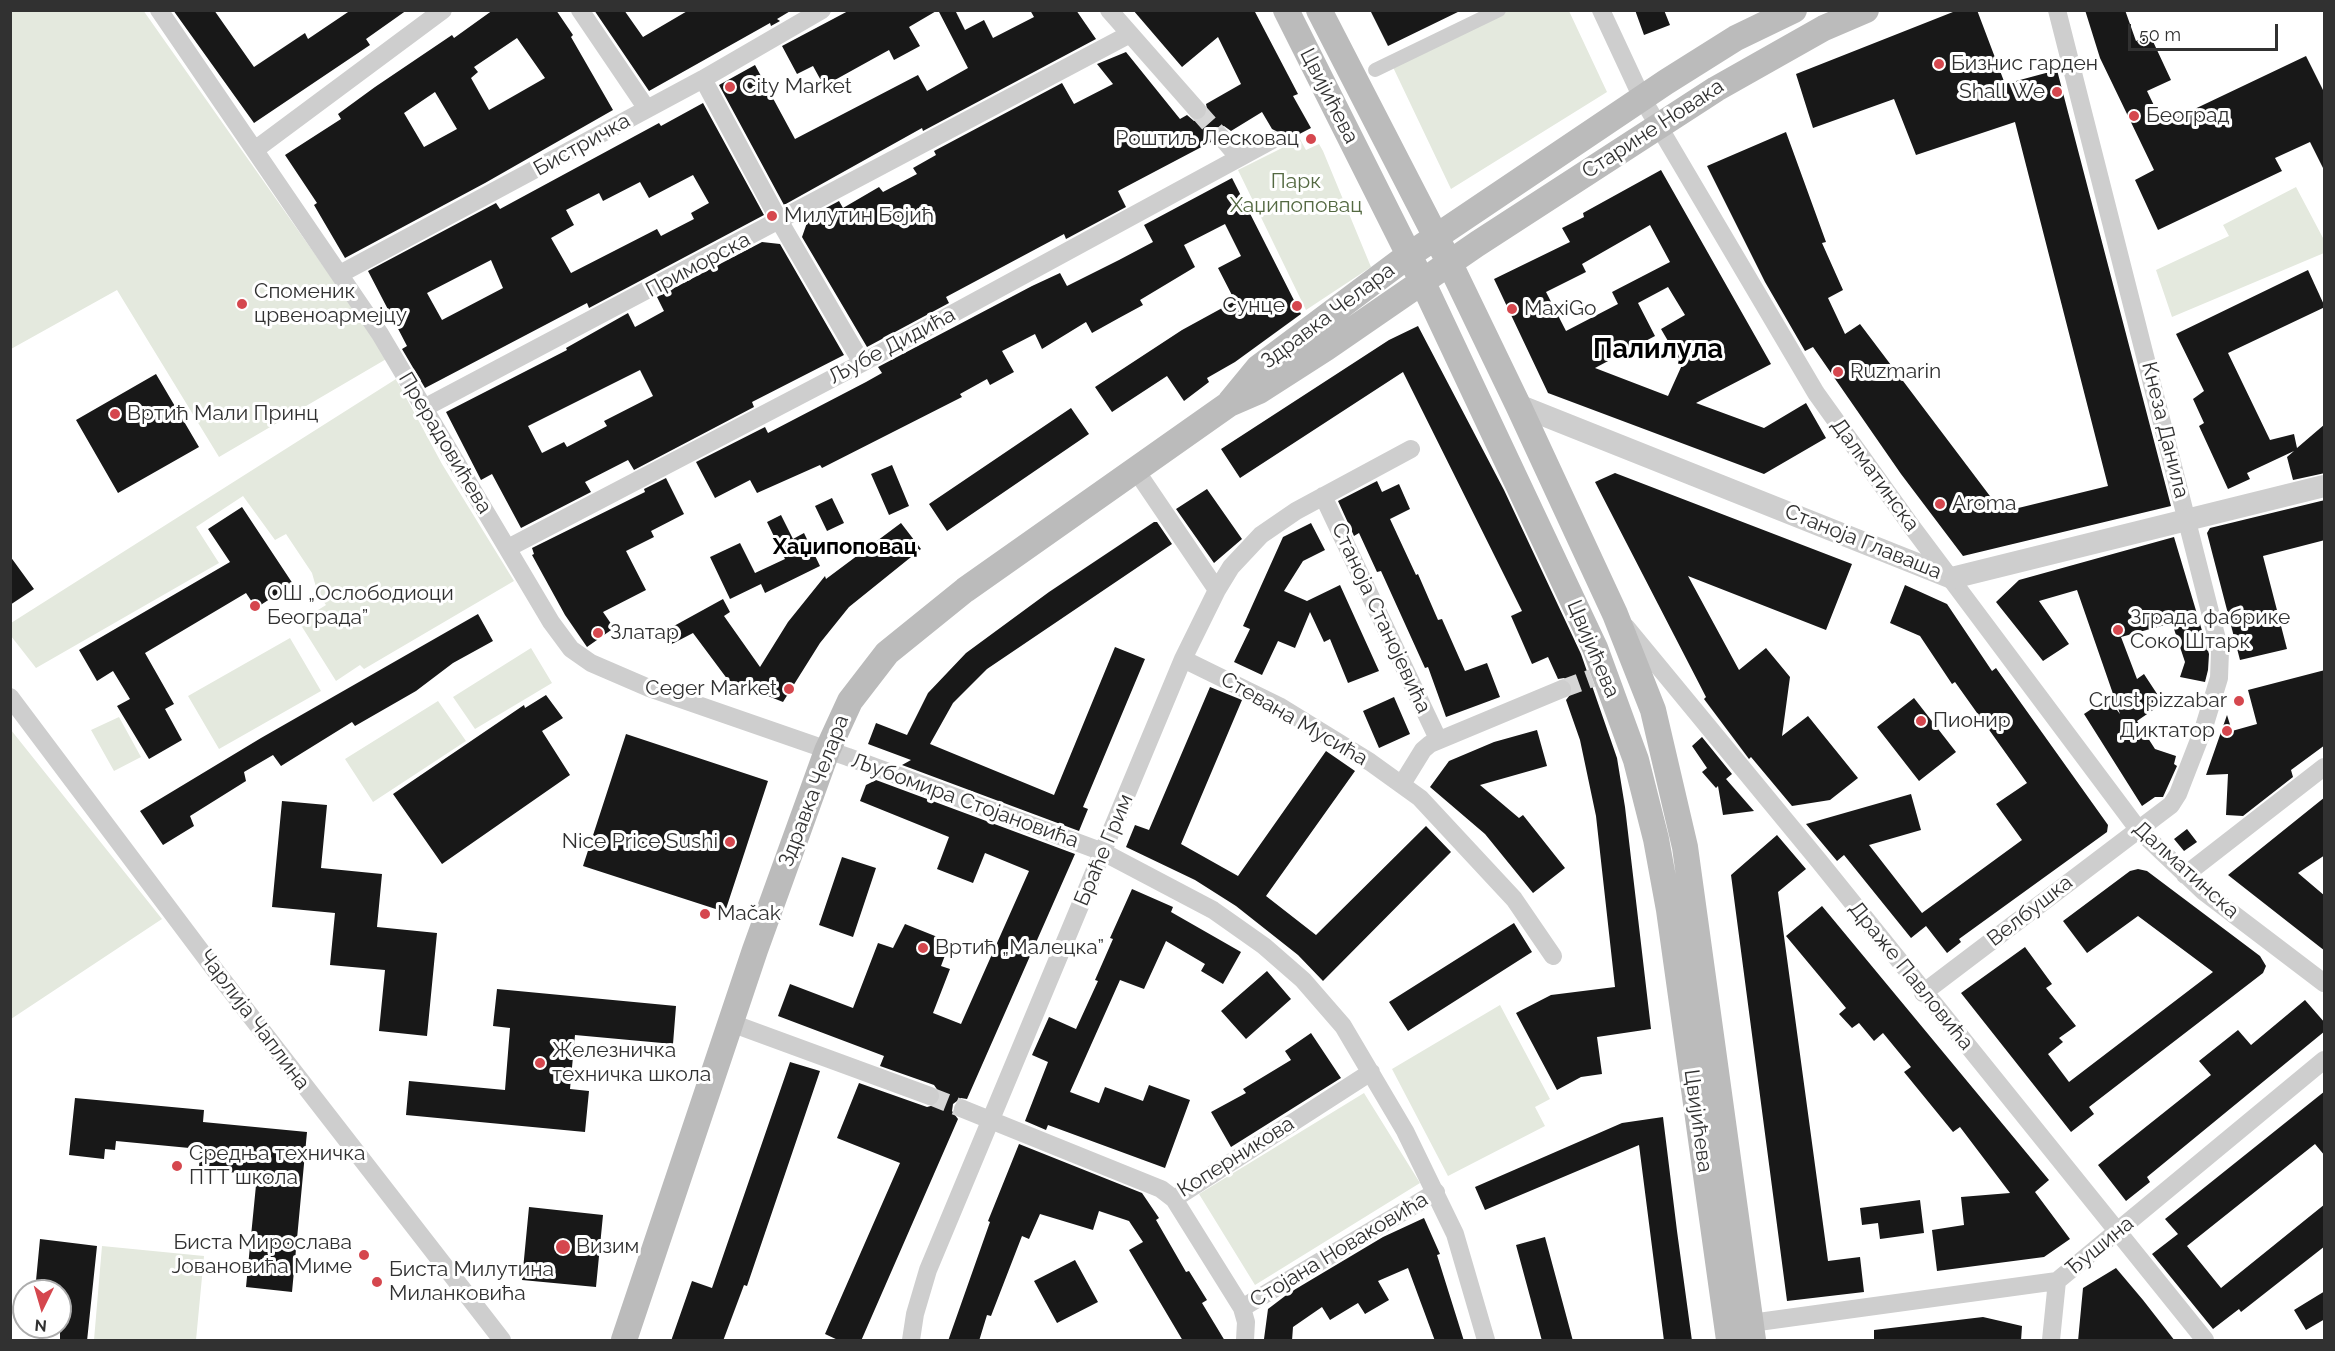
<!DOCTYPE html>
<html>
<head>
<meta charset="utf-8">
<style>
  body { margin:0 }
  #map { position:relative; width:2335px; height:1351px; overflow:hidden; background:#fff; font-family:Raleway,sans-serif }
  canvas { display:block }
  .frame { position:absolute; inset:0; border:12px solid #313131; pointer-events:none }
  .north { position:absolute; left:12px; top:1279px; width:60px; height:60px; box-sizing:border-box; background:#fff; border:2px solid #adadad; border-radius:50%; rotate:185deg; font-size:16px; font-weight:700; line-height:24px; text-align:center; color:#313131 }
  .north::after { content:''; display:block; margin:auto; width:21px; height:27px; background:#d5474e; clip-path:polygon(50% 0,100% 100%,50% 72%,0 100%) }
  .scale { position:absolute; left:2128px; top:24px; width:150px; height:27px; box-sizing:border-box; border:3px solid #313131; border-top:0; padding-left:8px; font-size:18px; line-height:21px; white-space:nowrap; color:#313131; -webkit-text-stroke:4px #fff; paint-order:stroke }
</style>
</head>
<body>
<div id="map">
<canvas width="2335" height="1351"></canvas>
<div class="frame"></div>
<div class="north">N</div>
<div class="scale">50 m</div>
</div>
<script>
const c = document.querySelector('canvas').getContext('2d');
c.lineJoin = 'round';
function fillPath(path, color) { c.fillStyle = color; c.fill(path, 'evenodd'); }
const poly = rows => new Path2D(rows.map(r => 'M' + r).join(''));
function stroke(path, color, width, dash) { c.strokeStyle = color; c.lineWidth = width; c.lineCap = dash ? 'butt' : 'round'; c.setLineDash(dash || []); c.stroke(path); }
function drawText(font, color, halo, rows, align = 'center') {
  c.font = font + ' Raleway,sans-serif'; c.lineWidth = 6; c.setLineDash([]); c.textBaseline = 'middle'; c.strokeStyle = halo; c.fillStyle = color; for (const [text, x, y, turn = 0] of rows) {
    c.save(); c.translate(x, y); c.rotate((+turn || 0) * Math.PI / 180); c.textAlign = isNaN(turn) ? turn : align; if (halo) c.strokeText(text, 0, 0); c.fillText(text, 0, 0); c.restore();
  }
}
const green = poly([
  [143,10,388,358,219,457,117,290,11,349,11,11],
  [1492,11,1569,11,1607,92,1451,189,1391,63],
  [1300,139,1306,150,1319,144,1323,151,1371,267,1306,310,1238,170],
  [2296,187,2323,238,2324,253,2172,317,2156,270,2229,236,2223,225],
  [396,379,442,464,514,581,364,669,360,665,336,681,299,622,326,605,318,594,312,573,286,534,275,540,243,496,196,527,219,563,36,668,11,636,11,623],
  [290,638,321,691,219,749,188,696],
  [531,648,552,683,475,729,453,697],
  [438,701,466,741,373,802,345,759],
  [119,717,141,757,114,771,91,730],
  [11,730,162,919,11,1019,10,1019],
  [1500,1005,1550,1099,1535,1107,1545,1126,1448,1176,1392,1069],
  [1364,1093,1420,1183,1255,1285,1199,1194],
  [102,1246,204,1256,196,1340,94,1340]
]);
const building = poly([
  [173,10,214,10,254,67,305,33,308,39,351,10,407,10,366,39,370,45,254,123],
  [493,10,556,10,573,35,571,37,613,110,485,183,345,258,314,205,317,203,285,155,341,119,338,114,375,87,452,35,454,38],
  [517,38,545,78,489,110,471,78,478,72,474,67],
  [435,92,457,129,424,147,404,113],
  [594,10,624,10,643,37,689,10,792,10,777,19,780,21,771,26,770,23,649,91],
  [850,10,938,10,909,27,920,46,894,60,889,50,824,86,813,66,797,74,782,46],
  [938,10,955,10,965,30,984,20,993,38,1034,17,1030,10,1076,10,1096,39,923,131,922,128,784,205,719,85,755,65,795,139,918,75,927,91,968,68],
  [1133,10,1254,10,1298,94,1293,96,1311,128,1282,143,1282,134,1272,129,1262,112,1231,131,1224,126,1214,128,1210,134,1211,142,1118,191,1126,207,1066,239,1064,234,946,297,949,303,867,347,802,237,809,217,839,201,843,208,879,187,883,192,917,174,913,168,936,155,934,151,1062,83,1074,104,1113,84,1097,64,1126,52,1180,119,1187,115,1194,121,1204,119,1208,113,1206,104,1241,84,1218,37,1182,67],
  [1370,10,1462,10,1388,46],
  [1635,10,1664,10,1670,25,1644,35],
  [1958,10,1977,10,2005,84,2057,70,2171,506,1963,556,1901,474,1813,347,1805,351,1765,282,1707,166,1786,132,1826,242,1822,243,1843,290,1828,298,1845,334,1860,324,2002,512,2108,486,2015,122,1916,155,1894,99,1813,128,1796,74],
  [2085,10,2125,10,2136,41,2150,35,2171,80,2147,91,2163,124,2306,56,2325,94,2325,172,2310,142,2275,158,2282,171,2158,230,2135,180,2154,170,2100,58],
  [703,103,764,215,589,308,587,303,425,388,402,349,407,346,368,271,496,203,500,209,659,123,661,126],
  [693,175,709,203,691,213,694,219,661,236,657,229,571,273,551,238,574,225,566,210,599,193,603,201,640,182,649,198],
  [491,260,503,288,442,320,427,293],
  [1661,170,1771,364,1696,403,1764,428,1806,403,1826,438,1764,474,1548,393,1494,279,1570,242,1562,228,1584,217,1583,213],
  [1650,225,1670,262,1612,292,1618,304,1566,331,1546,292,1586,272,1582,264],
  [1668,287,1685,315,1661,329,1682,365,1668,396,1595,368,1655,336,1638,303],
  [1232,178,1301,314,1235,362,1207,378,1209,382,1184,401,1167,376,1112,412,1095,387,1182,330,1235,301,1218,268,1241,256,1225,224,1184,245,1195,267,1140,300,1143,305,1119,318,1092,333,1086,322,1042,349,1035,334,1002,351,1014,372,990,385,987,379,960,394,962,397,822,468,820,465,757,493,750,480,715,498,696,462,765,427,768,433,866,382,882,373,878,367,1032,286,1060,273,1067,286,1119,260,1153,242,1144,225],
  [762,242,780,244,844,355,752,402,754,407,634,470,628,460,585,482,591,492,521,528,492,474,481,480,446,412,567,350,566,348,628,313,635,327,664,311,657,297],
  [640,370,653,396,604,421,607,426,567,447,564,442,542,453,528,426],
  [2308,270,2325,307,2228,353,2270,440,2294,434,2297,448,2325,424,2325,473,2293,480,2287,457,2294,451,2247,473,2250,479,2228,489,2199,426,2204,423,2193,399,2204,391,2176,334],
  [1418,326,1504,490,1581,654,1617,758,1625,807,1651,1029,1597,1037,1602,1074,1581,1077,1557,1090,1516,1013,1551,995,1615,987,1596,816,1580,740,1566,700,1573,691,1572,684,1564,678,1558,679,1548,657,1532,664,1511,616,1522,611,1403,372,1240,478,1221,449,1389,340],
  [156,374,199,447,118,493,76,420],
  [1071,408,1089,434,947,531,929,504],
  [892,465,909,506,889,515,871,474],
  [1615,473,1852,564,1826,630,1688,576,1739,670,1766,648,1790,677,1782,736,1808,716,1858,778,1830,800,1792,806,1751,757,1749,759,1704,699,1706,697,1595,482],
  [666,478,684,514,651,531,654,537,626,551,646,590,603,612,614,628,587,647,565,615,532,555,534,554,532,548,645,492,644,489],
  [1377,481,1382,492,1399,484,1410,509,1390,519,1416,575,1418,574,1438,620,1442,619,1465,671,1487,663,1500,697,1446,717,1428,667,1425,668,1381,571,1377,572,1359,533,1354,536,1338,501],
  [1207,489,1242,539,1214,563,1176,509],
  [832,498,844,523,827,531,815,506],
  [2325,500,2325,540,2263,556,2287,649,2240,660,2207,533,2210,528],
  [242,507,293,584,256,608,246,593,145,653,174,704,165,709,182,740,149,759,117,706,130,699,113,671,97,681,79,650,230,562,208,529],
  [781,515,793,539,804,533,820,566,765,593,761,584,730,599,710,557,740,543,755,573,785,559,767,522],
  [1154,522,1157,522,1172,544,987,669,953,703,930,744,1054,795,1115,647,1145,659,1083,807,1088,809,1079,831,902,765,911,760,868,744,876,723,907,735,928,693,966,653,1049,592],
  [901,523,921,549,849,607,820,643,783,702,728,680,693,633,670,645,663,632,723,599,730,612,724,616,760,667,788,622,825,576,826,579],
  [1311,523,1325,550,1303,561,1284,591,1307,601,1340,585,1379,671,1348,683,1330,639,1324,642,1310,612,1295,648,1278,641,1262,675,1234,662,1250,629,1243,626,1283,537],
  [2174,537,2209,654,2208,670,2205,682,2180,677,2185,662,2172,623,2121,637,2137,679,2144,674,2163,703,2137,721,2155,749,2176,756,2174,764,2177,766,2163,797,2155,797,2142,806,2084,714,2108,698,2120,714,2077,590,2039,601,2069,644,2043,661,1996,602,2019,580],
  [10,556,34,589,10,605],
  [1905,585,1947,604,1992,671,1996,668,2108,825,2107,832,1959,939,1961,942,1947,953,1926,926,1911,938,1844,855,1837,861,1806,824,1911,794,1921,830,1869,845,1922,913,2022,840,1996,804,2027,783,1955,682,1952,684,1920,636,1890,623],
  [478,614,493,641,453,663,416,691,355,726,352,722,281,766,273,755,244,772,246,781,190,816,194,826,163,845,140,811,261,738],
  [2325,670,2325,745,2291,770,2293,777,2243,816,2226,815,2228,774,2206,775,2227,715,2232,731,2257,724,2248,690],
  [1210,687,1242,700,1181,844,1238,876,1326,751,1355,771,1266,896,1316,935,1426,826,1451,852,1323,981,1298,955,1236,906,1195,880,1126,847,1135,825,1149,830],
  [546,695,563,718,542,731,570,775,442,864,393,794,524,705,525,708],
  [1394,697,1410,734,1379,748,1363,711],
  [1914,698,1956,752,1919,781,1877,727],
  [1537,730,1547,766,1480,785,1519,818,1523,815,1565,868,1533,893,1485,834,1430,787,1449,761,1494,742],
  [626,734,768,781,725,912,583,866],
  [1702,737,1732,774,1726,779,1754,811,1723,815,1718,786,1716,788,1702,772,1707,768,1692,746],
  [876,780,1075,854,967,1099,961,1098,953,1104,952,1111,958,1119,861,1341,840,1341,825,1334,900,1163,837,1138,859,1083,927,1107,938,1104,941,1095,934,1085,880,1066,884,1056,778,1016,790,984,853,1008,878,943,893,948,905,924,950,942,941,966,950,969,933,1013,961,1024,1029,871,985,853,973,883,937,869,949,837,860,801,866,785],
  [2325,797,2325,855,2298,873,2325,896,2325,951,2228,875],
  [282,801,327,805,321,868,382,874,377,927,437,933,427,1036,379,1031,385,970,330,965,335,913,272,907],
  [2187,829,2197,842,2184,851,2174,839],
  [1777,835,1806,869,1778,892,1828,1261,1860,1257,1864,1292,1787,1301,1731,875],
  [842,857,876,868,853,937,819,925],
  [2138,869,2147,871,2260,956,2266,966,2263,973,2089,1107,2094,1114,2071,1132,1961,993,2025,947,2052,984,2046,988,2076,1026,2059,1038,2063,1042,2048,1054,2069,1082,2213,972,2138,916,2087,953,2063,921,2130,871],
  [1132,889,1173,907,1171,912,1241,952,1223,984,1201,971,1205,964,1166,941,1144,989,1120,980,1070,1092,1099,1103,1105,1087,1143,1101,1149,1085,1190,1100,1165,1168,1048,1125,1046,1130,1025,1121,1048,1062,1032,1055,1049,1017,1076,1029,1098,981,1095,980,1113,939,1110,938],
  [1822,906,2049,1180,2035,1192,2070,1239,2044,1257,1937,1271,1932,1230,1964,1225,1961,1197,2010,1193,1960,1127,1953,1132,1904,1072,1911,1067,1883,1033,1874,1041,1859,1023,1852,1028,1839,1014,1846,1008,1786,936],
  [1514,923,1532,952,1408,1031,1389,1002],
  [1267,971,1291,999,1246,1039,1221,1011],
  [497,989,676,1006,673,1044,575,1035,570,1089,589,1091,585,1132,406,1115,409,1081,505,1090,510,1028,493,1026],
  [2305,1000,2325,1023,2325,1031,2147,1177,2150,1182,2126,1201,2098,1165,2211,1075,2199,1061,2238,1030,2251,1045],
  [1311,1033,1341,1078,1231,1147,1211,1112,1246,1093,1243,1089,1291,1060,1285,1051],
  [790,1062,820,1071,747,1286,744,1285,723,1341,671,1341,692,1281,712,1288],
  [2325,1091,2325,1156,2315,1144,2187,1246,2221,1288,2325,1204,2325,1246,2241,1312,2239,1309,2213,1329,2152,1254,2178,1234,2165,1219],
  [75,1098,204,1110,203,1122,307,1132,292,1292,246,1287,257,1175,199,1169,200,1149,116,1141,115,1150,105,1149,104,1159,69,1155],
  [1663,1117,1677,1231,1692,1341,1664,1341,1639,1145,1485,1210,1475,1187,1622,1123],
  [1019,1144,1142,1193,1159,1218,1156,1220,1186,1272,1189,1271,1207,1300,1202,1303,1225,1341,1183,1341,1129,1250,1143,1242,1129,1221,1099,1211,1093,1230,1040,1214,1029,1239,1022,1236,991,1316,987,1315,979,1341,948,1341,990,1222,988,1221],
  [1920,1200,1924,1233,1880,1239,1878,1223,1862,1225,1860,1208],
  [529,1207,603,1215,596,1287,522,1280],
  [1424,1218,1440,1254,1437,1255,1464,1341,1435,1341,1408,1268,1378,1281,1389,1300,1365,1314,1358,1303,1330,1320,1322,1307,1293,1327,1292,1341,1264,1339,1268,1309,1289,1293,1383,1237],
  [1545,1237,1573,1341,1542,1341,1516,1245],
  [40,1239,97,1246,87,1341,60,1341,60,1291,35,1291],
  [1075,1260,1098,1302,1057,1323,1034,1281],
  [2116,1268,2143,1300,2175,1341,2078,1341,2083,1288],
  [2325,1291,2325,1319,2306,1330,2294,1310],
  [1983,1317,2022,1326,2021,1341,1874,1341,1874,1330]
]);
const minorTunnel = poly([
  [1197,110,1221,137],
  [1562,689,1592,678],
  [930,1096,963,1109]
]);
const pedestrian = poly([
  [1375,70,1499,10]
]);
const minor = poly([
  [159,10,380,334,551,622,571,649,591,663,649,688,848,757,1103,852,1213,910,1264,946,1303,980,1343,1026,1405,1131,1455,1234,1486,1340],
  [580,10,647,109],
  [1109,10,1197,110],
  [1601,10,1642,98,1816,393,1912,527,2138,829,2203,891,2324,983],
  [703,79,780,222,862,363],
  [1221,137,1239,158],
  [256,149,443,10],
  [340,274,703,79,822,10],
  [424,408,1130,34],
  [1135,469,1217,590],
  [1323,496,1438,739],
  [508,548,862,363,1272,140],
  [1626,627,1819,861,2205,1340],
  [1183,659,1279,706,1370,762,1420,798,1514,899,1553,956],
  [10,697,218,974,502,1340],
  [1402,784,1423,750,1430,744,1562,689],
  [2185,875,2324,767],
  [1923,993,2171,805,2178,794,2204,727,2219,678,2220,651,2057,10],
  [731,1023,930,1096],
  [963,1109,1161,1189,1174,1199,1242,1308,1246,1322,1245,1340],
  [1174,1199,1371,1072],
  [1242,1308,1436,1192],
  [1751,1323,2057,1281,2324,1060],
  [911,1340,915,1314,928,1270,1183,659,1217,590,1231,567,1261,535,1296,511,1411,449],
  [2051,1340,2057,1281]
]);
const tertiary = poly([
  [1518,405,1952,578,2324,486]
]);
const secondary = poly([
  [1286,10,1423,283,1595,648,1636,760,1656,839,1669,910,1729,1340],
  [1319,10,1450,264,1518,405,1615,614,1653,710,1685,847,1753,1340],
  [1230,402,1258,368,1409,255,1666,82,1736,38,1794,10],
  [624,1340,755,950,827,751,850,701,887,653,965,590,1229,404,1259,391,1326,348,1477,244,1716,89,1824,28,1866,10]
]);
const markers = [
  [1939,64,6,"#d5474e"],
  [730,87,6,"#d5474e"],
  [2057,92,6,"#d5474e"],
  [2134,116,6,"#d5474e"],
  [1311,139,6,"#d5474e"],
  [772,216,6,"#d5474e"],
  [242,304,6,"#d5474e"],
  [1297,306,6,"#d5474e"],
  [1512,309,6,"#d5474e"],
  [1838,372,6,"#d5474e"],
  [115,414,6,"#d5474e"],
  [1940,504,6,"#d5474e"],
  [255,606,6,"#d5474e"],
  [2118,630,6,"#d5474e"],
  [598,633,6,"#d5474e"],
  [789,689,6,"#d5474e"],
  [2239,701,6,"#d5474e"],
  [1921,721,6,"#d5474e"],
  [2227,731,6,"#d5474e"],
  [730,842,6,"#d5474e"],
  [705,914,6,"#d5474e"],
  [923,948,6,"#d5474e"],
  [540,1063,6,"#d5474e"],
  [177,1166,6,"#d5474e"],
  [563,1247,8,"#d5474e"],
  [364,1255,6,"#d5474e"],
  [377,1282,6,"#d5474e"]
];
const poiNames = [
  ["Бизнис гарден",1951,64],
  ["City Market",742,87],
  ["Shall We",2045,92,"right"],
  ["Београд",2146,116],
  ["Роштиљ Лесковац",1299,139,"right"],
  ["Милутин Бојић",784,216],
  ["Споменик",254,292],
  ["црвеноармејцу",254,316],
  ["Сунце",1285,306,"right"],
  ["MaxiGo",1524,309],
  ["Ruzmarin",1850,372],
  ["Вртић Мали Принц",127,414],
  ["Aroma",1952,504],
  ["ОШ „Ослободиоци",267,594],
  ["Београда”",267,618],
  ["Зграда фабрике",2130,618],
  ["Соко Штарк",2130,642],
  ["Златар",610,633],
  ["Ceger Market",777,689,"right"],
  ["Crust pizzabar",2227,701,"right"],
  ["Пионир",1933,721],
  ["Диктатор",2215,731,"right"],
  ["Nice Price Sushi",718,842,"right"],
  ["Mačak",717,914],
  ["Вртић „Малецка”",935,948],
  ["Железничка",552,1051],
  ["техничка школа",552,1075],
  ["Средња техничка",189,1154],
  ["ПТТ школа",189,1178],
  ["Биста Мирослава",352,1243,"right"],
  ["Јовановића Миме",352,1267,"right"],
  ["Визим",576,1247],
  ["Биста Милутина",389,1270],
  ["Миланковића",389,1294]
];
const streetNames = [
  ["Цвијићева",1329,96,63],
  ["Старине Новака",1653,129,-33],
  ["Бистричка",582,145,-29],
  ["Приморска",698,265,-28],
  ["Здравка Челара",1328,316,-37],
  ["Љубе Дидића",892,346,-28],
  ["Кнеза Данила",2165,430,76],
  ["Прерадовићева",445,443,59],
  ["Далматинска",1875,475,54],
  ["Станоја Главаша",1863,542,22],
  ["Станоја Станојевића",1381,618,65],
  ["Цвијићева",1593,649,67],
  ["Стевана Мусића",1294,719,30],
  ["Здравка Челара",814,791,-69],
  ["Љубомира Стојановића",965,801,20],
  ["Браће Грим",1104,850,-67],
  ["Далматинска",2186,870,42],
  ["Велбушка",2030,911,-38],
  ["Драже Павловића",1911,976,51],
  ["Чарлија Чаплина",254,1020,53],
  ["Цвијићева",1698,1121,82],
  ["Коперникова",1236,1157,-32],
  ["Ђушина",2100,1246,-39],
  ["Стојана Новаковића",1339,1250,-31]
];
const parkNames = [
  ["Парк",1296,182],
  ["Хаџипоповац",1296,206]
];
const neighbourhoodNames = [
  ["Хаџипоповац",845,547]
];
const districtNames = [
  ["Палилула",1658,350]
];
fillPath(green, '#e4e9de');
fillPath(building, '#181818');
stroke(minorTunnel, '#d6d6d6', 18, [18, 9]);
stroke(pedestrian, '#cecece', 14);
stroke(minor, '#cecece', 18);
stroke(tertiary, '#cecece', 22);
stroke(secondary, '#bbb', 26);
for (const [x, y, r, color] of markers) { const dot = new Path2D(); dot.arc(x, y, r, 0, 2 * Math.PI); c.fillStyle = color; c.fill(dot); stroke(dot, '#fff', 2); }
drawText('21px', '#313131', '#fff', poiNames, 'left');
drawText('21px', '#313131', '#fff', streetNames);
drawText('21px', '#546942', '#fff', parkNames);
drawText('bold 22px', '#000', '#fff', neighbourhoodNames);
drawText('bold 27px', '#000', '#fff', districtNames);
</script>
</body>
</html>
